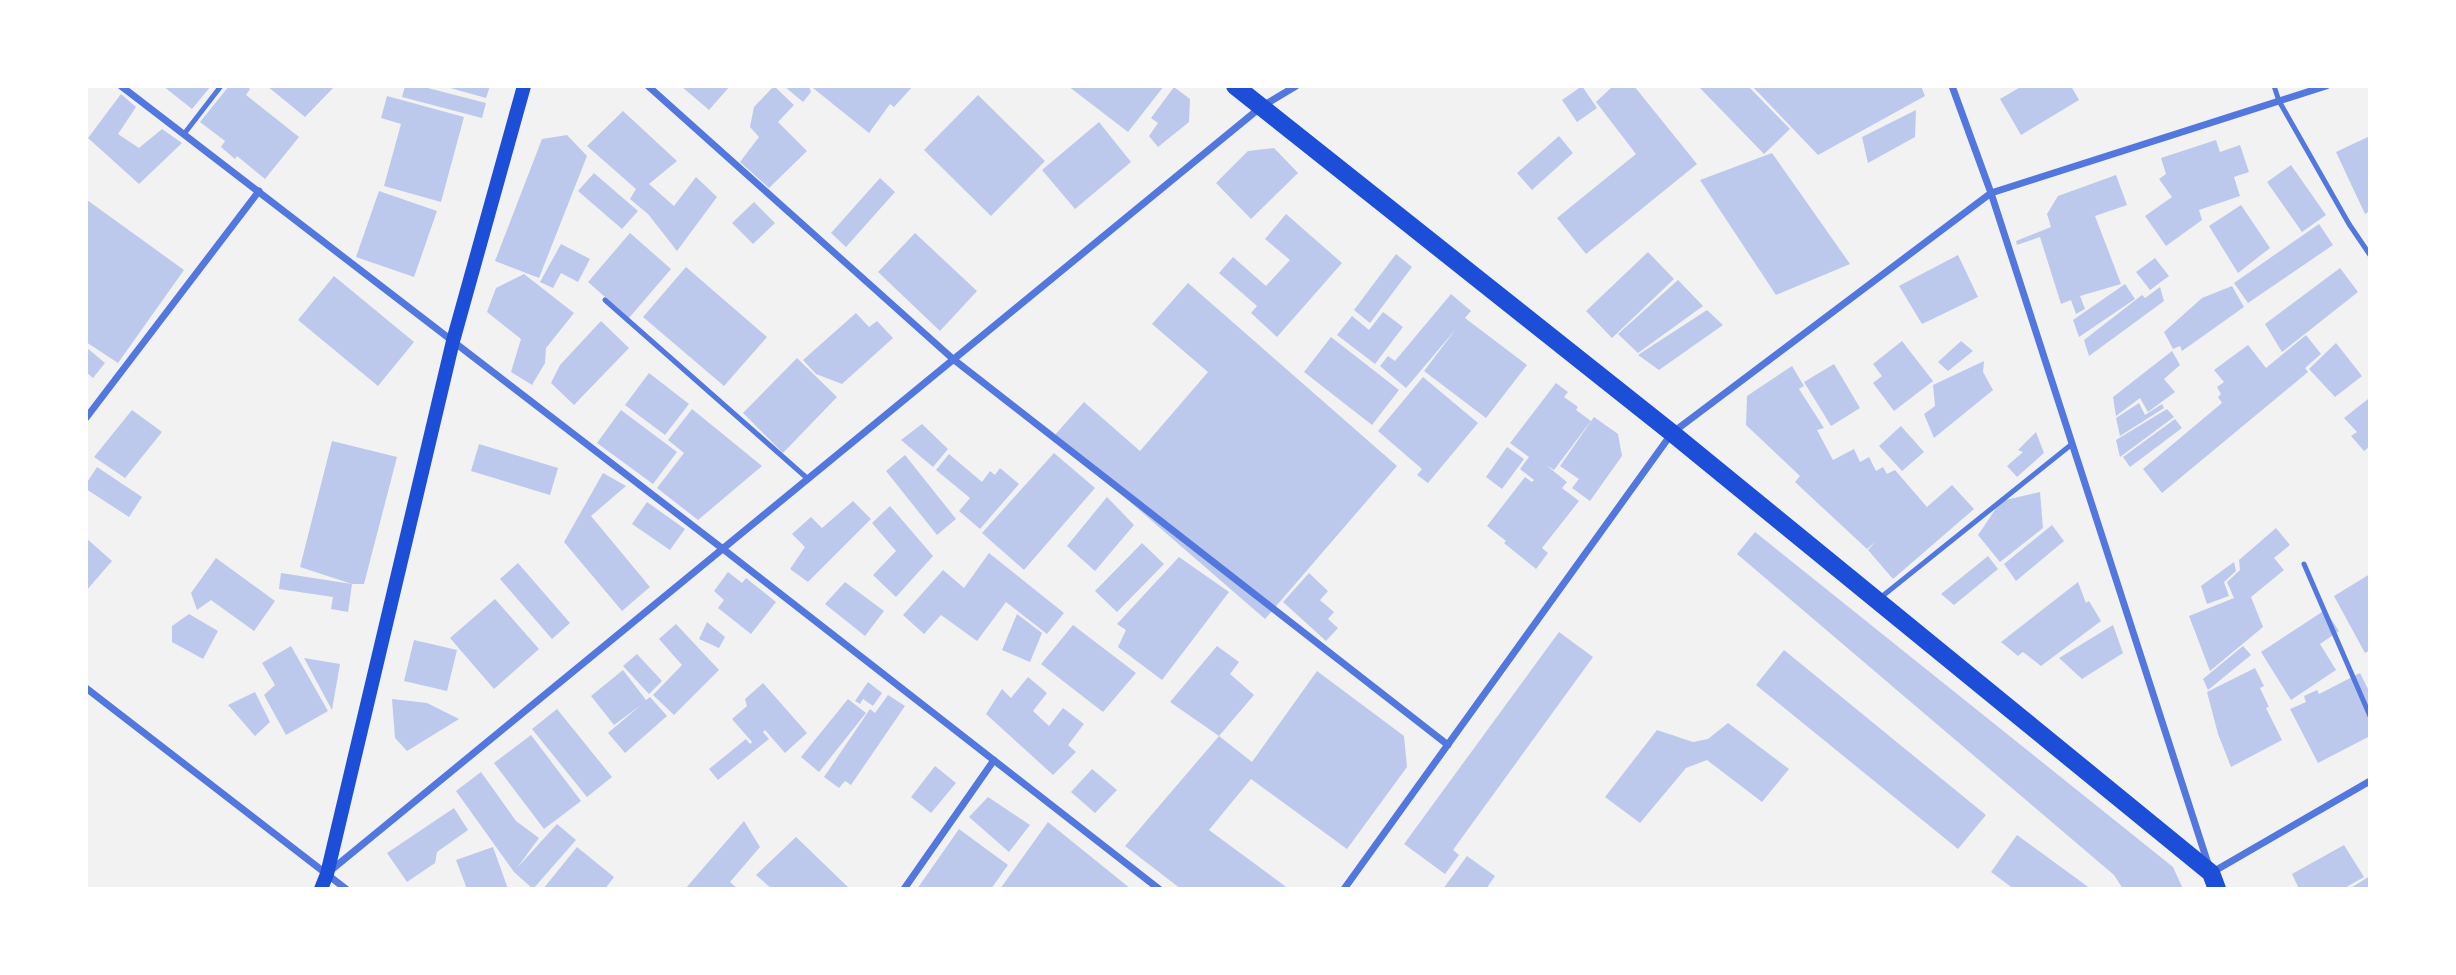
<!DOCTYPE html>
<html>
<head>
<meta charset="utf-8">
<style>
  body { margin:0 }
  #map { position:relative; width:2456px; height:975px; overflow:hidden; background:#f2f2f2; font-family:Roboto,sans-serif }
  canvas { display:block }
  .frame { position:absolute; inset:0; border:88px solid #fff; pointer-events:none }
</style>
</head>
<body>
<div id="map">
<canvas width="2456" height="975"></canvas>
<div class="frame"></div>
</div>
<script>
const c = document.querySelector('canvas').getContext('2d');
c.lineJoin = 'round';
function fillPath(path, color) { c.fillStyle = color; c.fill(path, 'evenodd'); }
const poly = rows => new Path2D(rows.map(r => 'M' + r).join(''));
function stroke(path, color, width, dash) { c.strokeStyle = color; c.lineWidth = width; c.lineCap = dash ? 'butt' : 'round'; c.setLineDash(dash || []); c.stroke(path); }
const building = poly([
  [163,86,211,86,192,109],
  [229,86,247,86,250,89,246,95,299,137,265,179,237,156,235,159,221,147,225,141,200,122],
  [267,86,335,86,305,117],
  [405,86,420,86,486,103,482,118,402,97],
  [443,86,490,86,486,98],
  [681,86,730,86,709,110],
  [774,86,794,105,778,122,807,151,769,188,740,162,759,137,750,127,754,107],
  [784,86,809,86,811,92,803,102],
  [815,86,913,86,894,107,890,104,869,133,813,88],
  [1068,86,1164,86,1128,132],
  [1582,86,1597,108,1577,122,1562,100],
  [1613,86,1634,86,1697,164,1586,254,1557,218,1636,154,1596,102],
  [1698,86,1748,86,1790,129,1764,154],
  [1752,86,1921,86,1925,96,1818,155],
  [2022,86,2071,86,2079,100,2021,135,2000,99],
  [1174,87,1190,99,1189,122,1158,147,1149,136,1158,123,1151,118],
  [121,94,136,107,118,134,139,148,162,129,182,143,139,184,88,138],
  [978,95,1045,161,991,216,924,150],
  [387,96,464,117,441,202,384,186,401,124,381,118],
  [1916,110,1915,137,1868,163,1862,137],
  [623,111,677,161,649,184,674,206,696,177,717,197,677,251,648,214,630,199,636,189,587,146],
  [1099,122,1131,162,1075,209,1042,170],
  [567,135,587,156,539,278,495,261,542,139],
  [1559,136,1573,153,1532,190,1517,173],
  [2370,136,2370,211,2365,214,2336,152],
  [2216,140,2220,152,2240,145,2249,172,2234,177,2240,196,2199,210,2202,220,2166,246,2145,216,2172,197,2159,179,2166,174,2161,158],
  [1274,148,1298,173,1251,219,1216,183,1248,151],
  [1772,153,1850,264,1776,295,1700,180],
  [2291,165,2326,215,2302,232,2267,182],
  [594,173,638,211,622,229,578,191],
  [2116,175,2127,205,2095,216,2121,284,2080,296,2085,309,2076,314,2071,300,2061,304,2040,237,2017,245,2016,241,2051,227,2047,214,2058,196],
  [880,178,895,192,846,247,831,233],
  [379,191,437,211,414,277,356,257],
  [87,200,184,270,118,363,86,342],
  [754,202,775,223,753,244,732,223],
  [2241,205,2270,248,2238,273,2209,226],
  [1286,214,1342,263,1277,337,1251,313,1257,306,1219,273,1233,257,1266,286,1290,260,1265,239],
  [2319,224,2333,245,2248,303,2234,283],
  [630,233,671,269,629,318,588,282],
  [915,233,977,291,940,331,878,272],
  [561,244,590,259,578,282,561,273,553,288,540,282],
  [1648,252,1674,279,1612,338,1586,311],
  [1396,254,1412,267,1370,323,1354,310],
  [1958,255,1978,297,1922,324,1899,286],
  [2155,258,2169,276,2150,290,2136,272],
  [686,267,767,337,724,386,643,317],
  [2340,268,2358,292,2282,352,2265,324],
  [524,274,574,313,546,348,545,363,532,385,511,372,521,339,487,312,496,288],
  [334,276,414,342,378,386,298,320],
  [1678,280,1703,306,1638,353,1618,334],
  [1188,283,1397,466,1265,619,1054,436,1084,402,1140,451,1208,372,1152,324],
  [2125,284,2135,299,2079,337,2073,320],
  [2232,286,2244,307,2182,351,2180,346,2173,349,2164,332,2202,298],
  [2160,287,2164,301,2089,356,2084,340,2142,295,2145,298],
  [1451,294,1471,311,1465,318,1527,365,1486,418,1424,371,1456,329,1406,388,1380,366,1388,356,1395,361],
  [1707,310,1723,325,1659,370,1638,355],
  [1383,312,1403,327,1375,364,1337,335,1352,316,1369,330],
  [856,313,869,327,877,321,893,338,842,384,816,374,803,360],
  [601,321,629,348,574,405,551,383,560,365],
  [2306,335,2321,354,2305,368,2308,372,2162,493,2143,469,2222,403,2218,397,2221,394,2217,387,2224,382,2214,370,2248,345,2266,368],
  [1331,337,1399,390,1372,425,1304,372],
  [1902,341,1933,381,1894,411,1873,383,1882,376,1873,364],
  [1961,341,1973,351,1948,371,1938,362],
  [2336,343,2362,376,2335,397,2309,369],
  [86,347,105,363,93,378,86,372],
  [2172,351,2180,365,2164,379,2175,392,2148,412,2140,398,2116,416,2113,397],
  [797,358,837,397,783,453,743,413],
  [1984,361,1983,372,1993,390,1934,438,1924,414,1935,406,1933,385],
  [1834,364,1860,408,1831,426,1804,382],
  [1792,366,1804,386,1799,389,1824,428,1817,430,1833,460,1854,449,1860,462,1869,457,1876,471,1883,467,1887,474,1895,470,1927,507,1952,485,1974,509,1893,579,1868,550,1875,542,1867,549,1795,482,1800,476,1746,425,1747,396],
  [649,373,689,404,665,435,625,405],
  [1423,377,1478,423,1428,483,1417,475,1422,469,1378,431],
  [1556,383,1568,392,1564,397,1578,407,1576,410,1591,421,1554,470,1546,465,1567,482,1562,488,1579,501,1542,548,1548,553,1536,569,1504,543,1506,541,1487,526,1525,477,1532,482,1534,480,1520,469,1529,457,1510,443],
  [2368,399,2370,401,2370,446,2364,451,2351,436,2357,432,2344,418],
  [2139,403,2145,415,2162,404,2164,408,2120,436,2116,418],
  [692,409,762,466,698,520,657,488,684,453,668,440],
  [2167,409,2174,417,2120,457,2116,440],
  [132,410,162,432,125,478,94,457],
  [621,410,677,452,653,484,597,443],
  [1594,417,1618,434,1622,456,1590,501,1572,488,1579,479,1560,466],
  [2175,419,2182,428,2130,467,2123,457],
  [922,424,948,449,933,467,901,440],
  [1901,426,1924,452,1902,471,1879,446],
  [2036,432,2044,453,2017,477,2007,466,2023,452,2018,450],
  [332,441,397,457,364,584,352,584,348,612,331,609,333,597,279,589,281,573,352,584,300,567],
  [479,444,558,468,550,495,471,471],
  [1507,447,1524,459,1502,489,1486,477],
  [1054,453,1095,488,1024,570,982,533],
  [949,454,982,482,990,471,995,475,1000,468,1019,484,980,529,959,511,970,498,936,470],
  [905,455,956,519,937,535,886,471],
  [97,467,142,497,129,517,86,489,86,484],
  [603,473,626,486,591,516,650,587,622,611,564,542],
  [2040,492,2043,528,2000,562,1978,535,2001,501],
  [1107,497,1134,525,1095,571,1067,546],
  [853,501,871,519,808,582,790,569,805,547,792,534,811,517,822,528],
  [647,502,685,529,670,550,632,524],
  [890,506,933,556,896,597,873,575,896,551,872,523],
  [2052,525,2064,541,2016,581,2004,564],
  [2276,528,2290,545,2274,558,2284,570,2251,597,2263,627,2210,671,2189,616,2234,598,2227,582,2240,570,2239,560],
  [1755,532,2173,867,2183,889,2123,889,2114,875,1737,554],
  [86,538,112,561,86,591],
  [1142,543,1164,564,1117,612,1095,591],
  [989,553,1064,613,1047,634,1006,602,977,641,941,615,924,634,903,615,943,570,964,588],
  [1988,556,1998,569,1954,605,1941,594],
  [1179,557,1229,592,1162,680,1118,647,1126,630,1117,624],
  [216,558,275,601,254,631,211,600,197,610,191,593],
  [2234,562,2236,571,2224,582,2229,596,2207,604,2201,586],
  [518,563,570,623,552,639,500,579],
  [728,572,742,583,746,578,776,602,751,634,718,608,724,600,714,591],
  [1309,573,1328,591,1320,600,1334,612,1328,619,1338,628,1326,641,1283,602],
  [2370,574,2370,650,2365,653,2334,596],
  [845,582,884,611,865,636,825,604],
  [2078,582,2086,603,2089,601,2101,621,2041,666,2023,652,2018,656,2001,642],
  [495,599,539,649,494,689,450,638],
  [2325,610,2339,631,2320,644,2336,670,2291,700,2261,652],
  [189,614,218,631,203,659,172,642,172,626],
  [1017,614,1042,633,1030,662,1002,650],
  [707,622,725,637,719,648,699,639],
  [676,624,719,670,674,715,653,695,682,665,659,639],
  [1073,625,1136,673,1103,712,1041,664],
  [2113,625,2123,653,2082,679,2059,658],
  [1559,632,1593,657,1453,850,1459,855,1445,874,1404,844],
  [414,640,457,650,447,691,404,681],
  [291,646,328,711,286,735,264,695,275,685,262,663],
  [1217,646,1239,662,1230,674,1254,695,1219,736,1252,762,1317,671,1404,736,1407,767,1347,849,1251,779,1209,830,1289,889,1181,889,1125,846,1219,736,1170,702],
  [2243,646,2251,655,2208,690,2203,679],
  [1784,650,1986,815,1958,849,1756,685],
  [637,654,662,681,649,694,623,666],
  [304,658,340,664,332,710],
  [2255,668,2264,686,2260,688,2269,707,2266,708,2282,740,2231,767,2218,734,2207,692],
  [623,670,646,700,650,697,667,716,625,753,608,733,641,705,614,725,591,696],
  [2360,673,2370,693,2370,736,2318,763,2290,709,2306,702,2304,696,2317,690,2319,694],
  [1028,677,1047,693,1033,711,1049,726,1063,708,1084,724,1068,745,1076,752,1053,775,986,714,1002,689,1011,698],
  [868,682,882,693,873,706,863,699,860,704,855,701],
  [763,683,807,733,785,753,765,730,763,732,769,739,718,780,709,769,746,739,750,744,752,742,732,719,747,706,745,699],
  [255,692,270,722,255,736,228,705],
  [888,695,905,706,851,785,845,781,839,788,824,777,870,709,875,713],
  [392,699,427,703,459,719,407,751,395,738],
  [848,699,866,713,819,772,801,757],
  [557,709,612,777,587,797,532,729],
  [1728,723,1789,769,1762,802,1707,760,1686,768,1640,823,1605,797,1657,730,1693,742,1708,739],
  [531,735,581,801,544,829,494,763],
  [935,766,956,783,931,813,911,797],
  [1092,769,1117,790,1095,813,1071,792],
  [481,772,516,821,539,838,517,868,557,824,576,840,533,889,514,872,456,791],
  [988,797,1030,825,1009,852,969,817],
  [454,808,468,830,437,852,435,863,407,882,387,853],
  [744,821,760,847,730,882,738,889,685,889],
  [1048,822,1131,889,1000,889],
  [959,829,1008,865,991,889,917,889],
  [2017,835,2091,889,2014,889,1991,872],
  [796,837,850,889,772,889,756,875],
  [2344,845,2364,877,2343,889,2299,889,2292,874],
  [493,847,508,889,467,889,456,860],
  [577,847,614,877,605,889,543,889],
  [1467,856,1495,876,1486,889,1443,889],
  [2370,876,2370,889,2349,889]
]);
const service = poly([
  [2274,86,2279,101,2349,224,2370,255],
  [184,134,221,86],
  [605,300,808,479],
  [2304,564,2370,716],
  [1880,598,2072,444]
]);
const minor = poly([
  [121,86,723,549,1159,889],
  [648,86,953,359,1448,745],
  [1952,86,1991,193,2211,873,2370,781],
  [86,418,259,191],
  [86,688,346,889],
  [330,871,1261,107,1296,86],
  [904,889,994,760],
  [1344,889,1672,433,1991,193,2326,86]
]);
const secondary = poly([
  [321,889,327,874,453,341,524,86]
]);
const primary = poly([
  [1235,86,1672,433,2211,873,2217,889]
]);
fillPath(building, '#bdc9ec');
stroke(service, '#5277de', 5);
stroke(minor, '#5277de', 7);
stroke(secondary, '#1d4ed8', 14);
stroke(primary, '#1d4ed8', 18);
</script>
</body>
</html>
